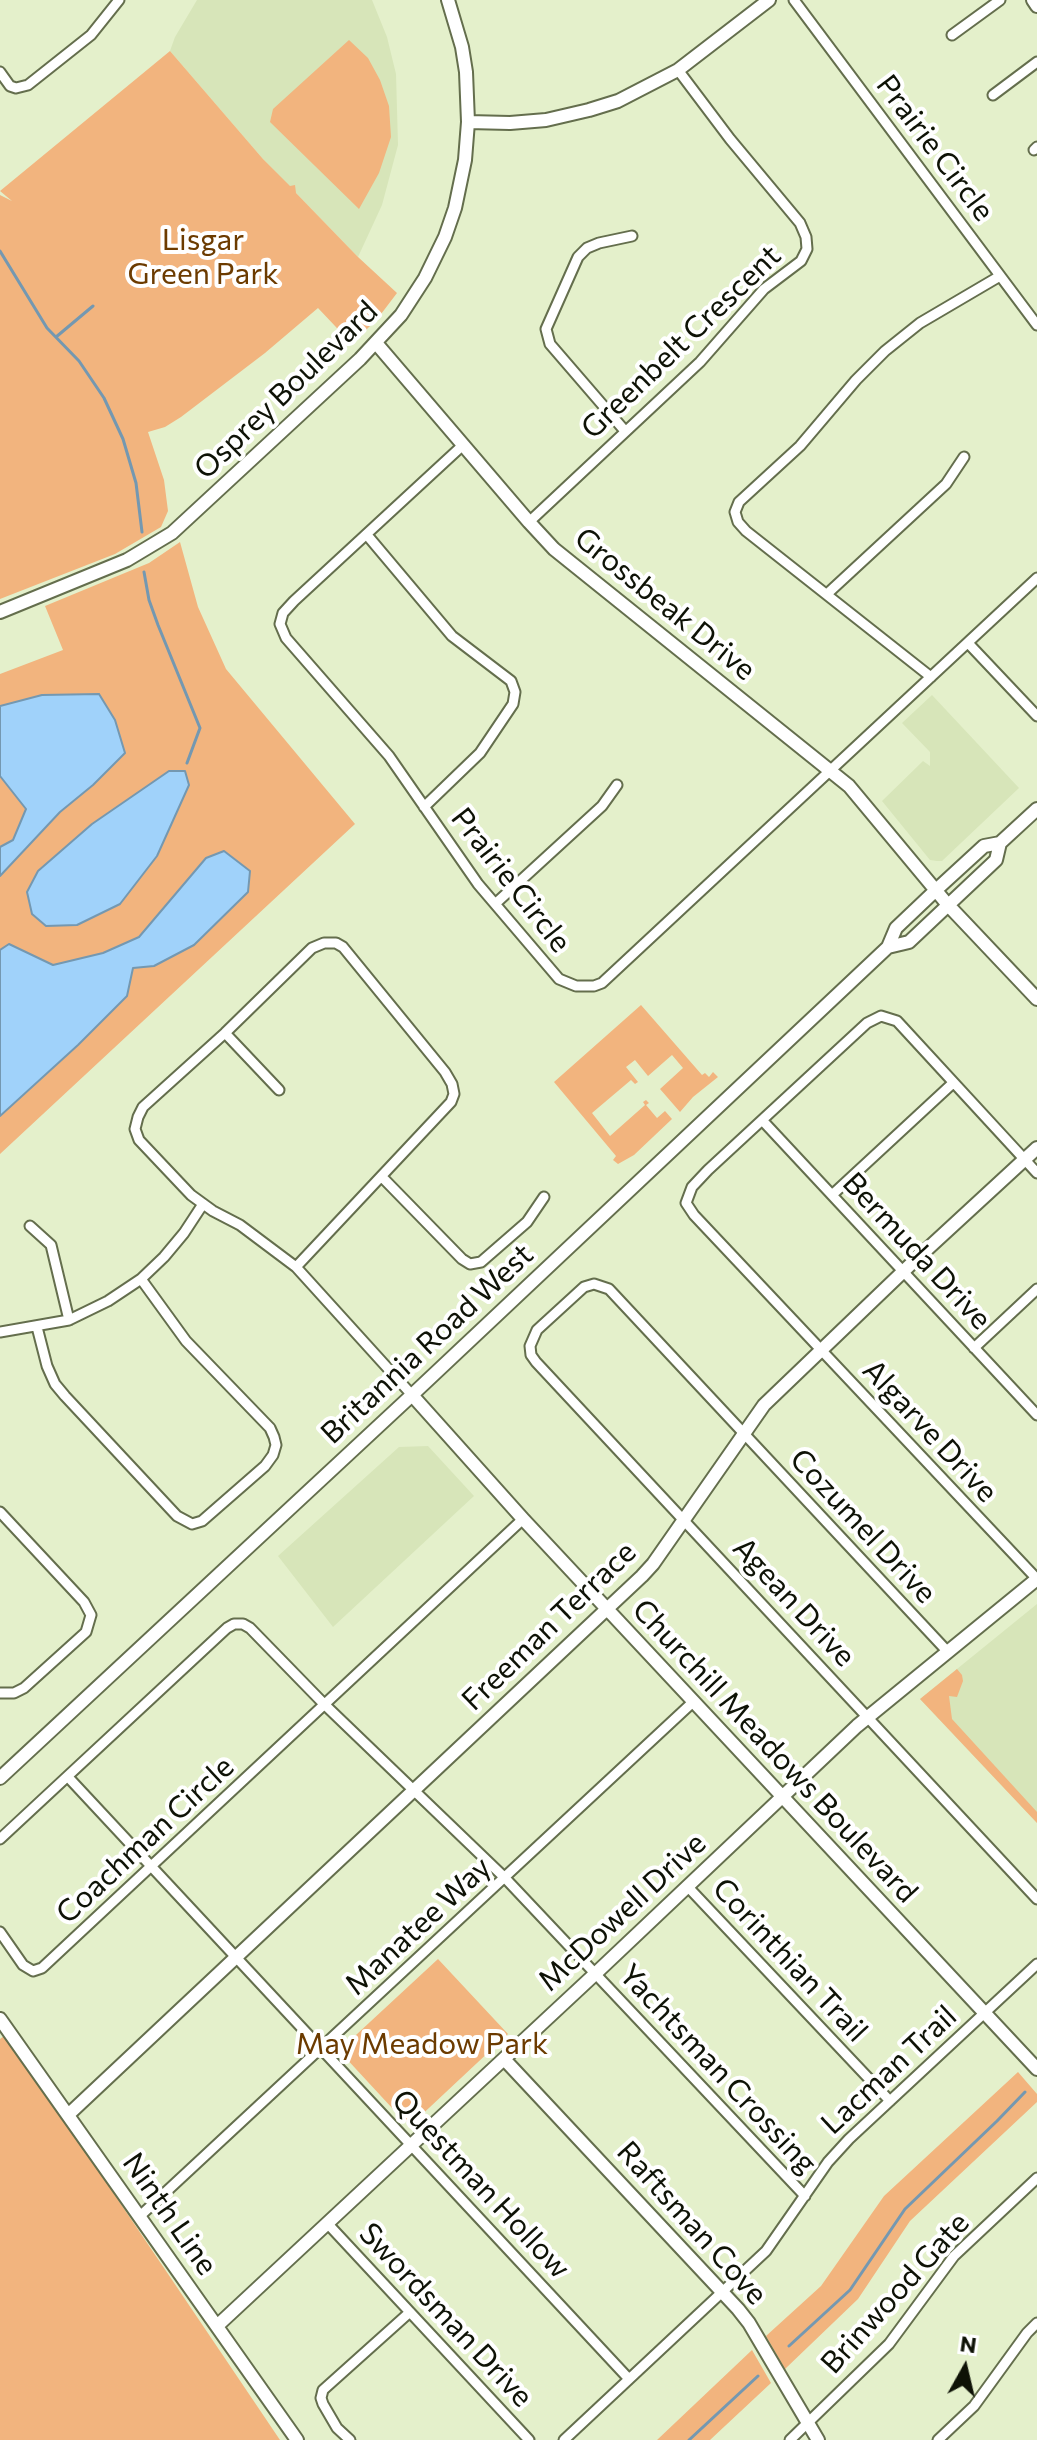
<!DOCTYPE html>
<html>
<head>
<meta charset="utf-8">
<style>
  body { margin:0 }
  #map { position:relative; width:1037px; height:2440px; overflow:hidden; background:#e4f0cb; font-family:Commissioner,sans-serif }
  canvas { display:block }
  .north { position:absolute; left:925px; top:2328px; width:80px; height:80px; -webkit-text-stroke:6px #fff; paint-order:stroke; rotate:8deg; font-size:22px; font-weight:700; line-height:32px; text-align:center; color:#0e1206 }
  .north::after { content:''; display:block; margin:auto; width:28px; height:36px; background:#0e1206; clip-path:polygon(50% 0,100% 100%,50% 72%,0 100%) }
</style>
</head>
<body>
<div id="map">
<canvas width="1037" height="2440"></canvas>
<div class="north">N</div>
</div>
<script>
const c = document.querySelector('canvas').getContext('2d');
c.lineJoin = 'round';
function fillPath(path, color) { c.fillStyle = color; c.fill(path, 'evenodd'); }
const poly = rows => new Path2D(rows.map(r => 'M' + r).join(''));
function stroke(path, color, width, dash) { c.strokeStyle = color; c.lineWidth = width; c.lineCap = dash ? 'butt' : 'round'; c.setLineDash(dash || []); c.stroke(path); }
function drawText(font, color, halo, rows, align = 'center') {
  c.font = font + ' Commissioner,sans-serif'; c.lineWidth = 8; c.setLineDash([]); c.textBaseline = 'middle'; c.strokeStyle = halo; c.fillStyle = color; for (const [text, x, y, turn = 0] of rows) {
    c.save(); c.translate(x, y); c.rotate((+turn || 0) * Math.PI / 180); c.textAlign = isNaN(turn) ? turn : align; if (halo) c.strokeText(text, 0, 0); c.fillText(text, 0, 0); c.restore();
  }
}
const built = poly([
  [197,0,372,0,387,37,396,74,398,145,382,205,358,257,263,159,170,51,175,37],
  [932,695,1019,788,942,861,937,861,930,860,882,801,923,761,930,766,930,752,902,723],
  [428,1446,474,1496,333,1627,278,1556,399,1447],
  [1037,1604,1037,1823,920,1699]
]);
const green = poly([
  [349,40,368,58,380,80,389,106,391,137,379,173,359,209,270,122,273,109],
  [170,51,263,159,290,186,295,185,296,193,358,257,397,293,378,318,352,344,318,308,265,353,181,417,165,427,148,432,164,480,168,511,161,527,115,554,0,599,0,195,12,201,0,191],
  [180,542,198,607,226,669,355,824,0,1154,0,1116,36,1082,132,968,206,858,139,937,103,953,53,965,9,944,0,950,0,876,60,812,93,785,125,752,42,695,0,706,0,674,63,650,45,606,149,563],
  [169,771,27,892,39,871,92,824],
  [0,776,26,809,13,840,0,847],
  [641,1005,702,1075,705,1073,709,1077,713,1072,718,1077,693,1097,680,1112,660,1089,683,1068,672,1055,648,1076,635,1060,626,1067,638,1082,635,1084,631,1080,592,1113,610,1136,645,1105,643,1102,646,1100,649,1103,646,1105,657,1118,665,1111,672,1119,634,1155,618,1164,613,1160,616,1156,554,1082],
  [957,1669,962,1675,963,1681,957,1697,949,1696,952,1719,1037,1812,1037,1823,920,1699],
  [438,1959,508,2034,414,2122,405,2122,343,2055,343,2047],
  [4,2036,108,2185,280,2440,0,2440,0,2039],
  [1018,2072,1037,2094,1037,2102,910,2221,858,2299,785,2369,766,2336,821,2286,884,2196],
  [752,2350,771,2383,710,2440,657,2440]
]);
const water = poly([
  [99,694,115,720,125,753,93,785,60,812,0,876,0,847,13,840,26,809,0,776,0,706,42,695,99,694],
  [169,771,185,771,189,785,157,856,120,904,77,925,46,926,32,914,27,892,38,871,92,824,169,771],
  [224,851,250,871,248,892,194,945,154,966,133,968,127,996,78,1045,0,1116,0,950,9,944,53,965,103,953,139,937,206,858,224,851]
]);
const stream = poly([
  [0,251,47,328,79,361,104,398,123,439,136,483,142,532],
  [56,337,93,306],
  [144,572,149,600,158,625,200,728,187,763],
  [789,2346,850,2290,905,2209,997,2121,1025,2092],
  [689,2440,758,2376]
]);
const street = poly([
  [794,0,1037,325],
  [952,35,1000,0],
  [0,72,10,86,16,88,28,85,91,35,119,0],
  [993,95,1037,62],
  [1034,150,1037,147],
  [625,431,550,344,546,329,578,257,587,248,599,243,632,236],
  [463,445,294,601,283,613,280,624,286,638,389,756,478,884,559,979,576,986,594,986,602,983,1037,578],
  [529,522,700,362,764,289,801,261,807,249,806,237,800,223,730,139,678,70],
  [367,535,452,636,511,681,515,692,513,704,480,753,424,807],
  [827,594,946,484,964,457],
  [968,643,1037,716],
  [931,677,746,531,738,522,735,512,739,502,800,446,856,380,885,351,920,323,1000,276],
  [495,904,602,806,617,785],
  [225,1033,279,1090],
  [762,1120,1037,1415],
  [1037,1173,897,1021,881,1016,867,1023,708,1170,692,1187,686,1203,694,1215,1037,1579],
  [382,1177,462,1259,470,1264,481,1262,527,1222,544,1197],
  [832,1195,953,1083],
  [30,1226,51,1245,69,1320],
  [296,1267,451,1102,454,1094,452,1084,445,1072,343,947,336,943,324,943,312,948,225,1033,143,1107,138,1117,135,1129,139,1140,191,1195,213,1211,240,1225,296,1267,412,1395],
  [37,1327,47,1366,55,1384,65,1396,177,1516,192,1524,202,1521,265,1466,273,1455,276,1445,274,1437,270,1428,186,1341,141,1279],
  [0,1332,69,1320,108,1301,141,1279,164,1257,184,1233,203,1204],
  [974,1348,1037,1289],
  [0,1512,84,1602,91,1615,86,1632,24,1688,14,1693,0,1693],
  [947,1651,609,1289,594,1284,584,1287,537,1330,530,1346,531,1355,536,1362,1037,1899],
  [68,1777,629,2379],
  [0,1839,227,1628,234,1624,243,1624,250,1628,324,1704,505,1878,805,2196],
  [688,1887,890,2101],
  [0,1932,23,1965,33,1971,42,1968,523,1519],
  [140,2216,693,1702],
  [327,2223,529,2440],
  [350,2440,337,2428,323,2404,321,2398,323,2390,410,2312],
  [564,2440,766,2251,828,2162,849,2139,1037,1964],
  [790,2440,889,2344,954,2256,1037,2178],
  [938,2440,974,2406,1027,2333,1037,2323]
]);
const secondary = poly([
  [1033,0,1037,6],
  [468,122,510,123,546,120,589,110,618,101,678,70,769,0],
  [376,343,529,522,554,549,849,786,948,905,1037,999],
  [0,612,127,560,172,533,360,359,401,315,425,278,445,237,455,208,465,160,468,122,466,72,462,47,448,0],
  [888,947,909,942,996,860,1000,843,1037,809],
  [412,1395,523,1519,1037,2069],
  [0,1778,412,1395,888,947,896,928,936,890,984,846,1000,843],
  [0,2019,297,2440],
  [504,2059,738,2309,749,2323,818,2440],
  [68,2115,642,1576,653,1564,764,1405,910,1265,1037,1148],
  [217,2326,595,1974,857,1726,1037,1579]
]);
const streetNames = [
  ["Prairie Circle",935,148,53],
  ["Greenbelt Crescent",681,342,-44],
  ["Osprey Boulevard",286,390,-44],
  ["Grossbeak Drive",665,604,39],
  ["Prairie Circle",511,880,52],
  ["Bermuda Drive",917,1251,47],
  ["Britannia Road West",427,1344,-43],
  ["Algarve Drive",930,1431,47],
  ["Cozumel Drive",863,1526,47],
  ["Agean Drive",794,1602,47],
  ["Freeman Terrace",549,1626,-44],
  ["Churchill Meadows Boulevard",775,1751,47],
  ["Coachman Circle",145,1840,-43],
  ["McDowell Drive",622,1912,-43],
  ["Manatee Way",418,1926,-43],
  ["Corinthian Trail",790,1960,47],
  ["Yachtsman Crossing",718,2069,47],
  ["Lacman Trail",889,2070,-43],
  ["Questman Hollow",481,2184,47],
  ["Ninth Line",170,2214,55],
  ["Raftsman Cove",692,2223,48],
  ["Brinwood Gate",895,2293,-48],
  ["Swordsman Drive",446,2315,47]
];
const parkNames = [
  ["Lisgar",203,240],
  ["Green Park",203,274],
  ["May Meadow Park",422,2044]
];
fillPath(built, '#d7e5b9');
fillPath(green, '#f2b47e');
fillPath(water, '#a0d2fa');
stroke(water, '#7498b1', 2);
stroke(stream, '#7498b1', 3);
stroke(street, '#646e4d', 13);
stroke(secondary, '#646e4d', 16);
stroke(street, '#fff', 9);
stroke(secondary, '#fff', 12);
drawText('30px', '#0e1206', '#fff', streetNames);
drawText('30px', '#6c3b00', '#fff', parkNames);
</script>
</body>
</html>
